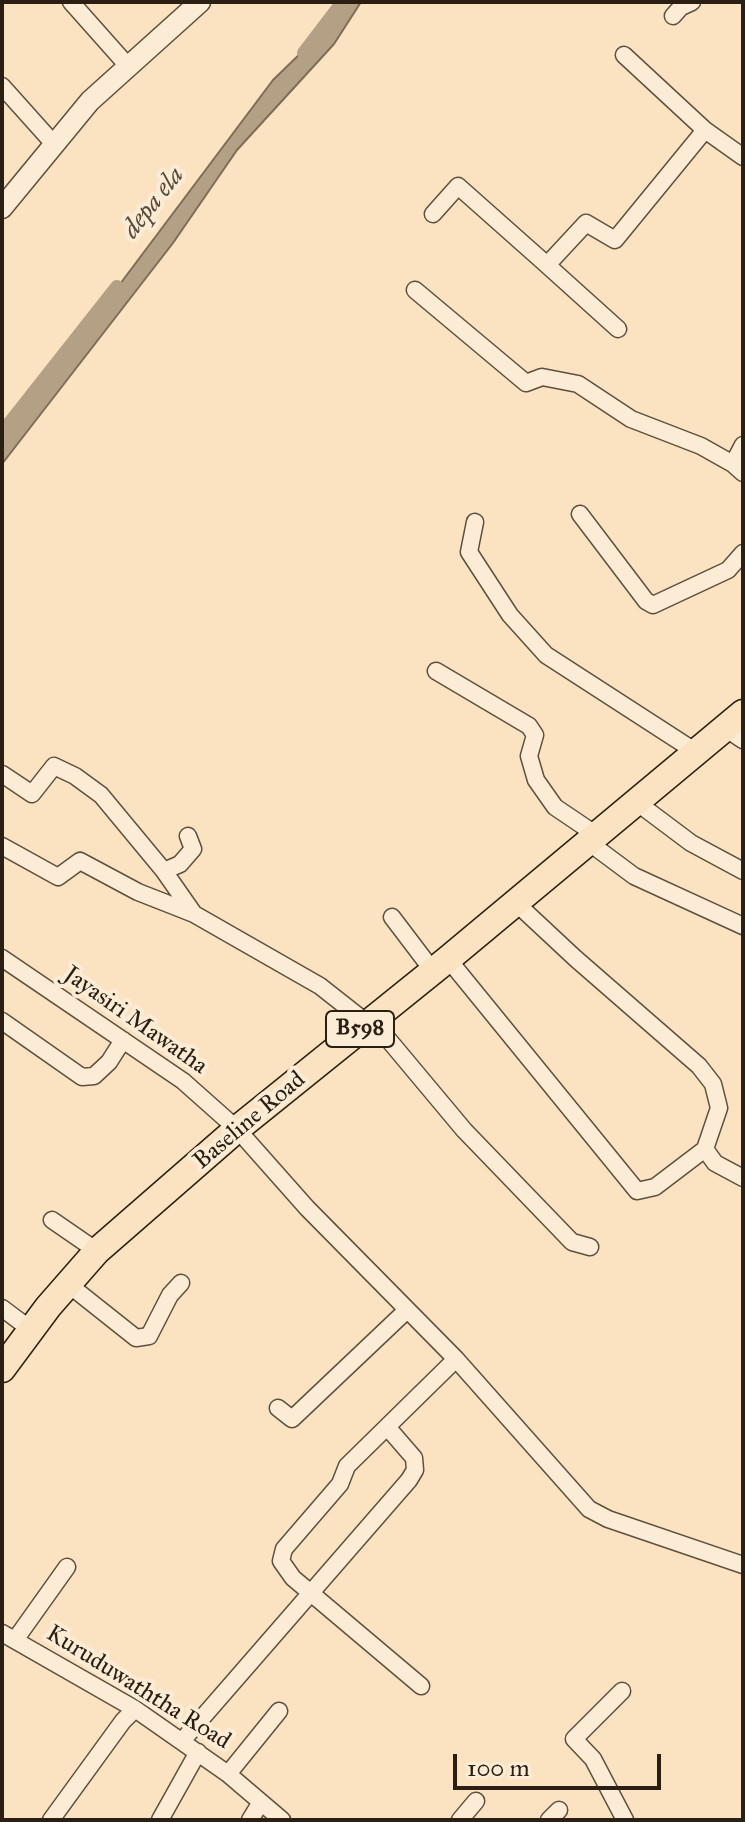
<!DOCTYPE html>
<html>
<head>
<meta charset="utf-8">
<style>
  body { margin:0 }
  #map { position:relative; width:745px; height:1822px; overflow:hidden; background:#fbe2c0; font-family:"IM FELL Great Primer",serif }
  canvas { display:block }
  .frame { position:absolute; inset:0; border:4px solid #2a1f12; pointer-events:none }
  .scale { position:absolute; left:453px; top:1754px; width:208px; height:36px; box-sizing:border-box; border:4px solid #2a1f12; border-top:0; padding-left:10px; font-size:24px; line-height:28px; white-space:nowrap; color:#2a1f12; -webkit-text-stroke:6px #fcecd6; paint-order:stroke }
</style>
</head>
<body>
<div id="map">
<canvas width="745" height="1822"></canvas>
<div class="frame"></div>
<div class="scale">100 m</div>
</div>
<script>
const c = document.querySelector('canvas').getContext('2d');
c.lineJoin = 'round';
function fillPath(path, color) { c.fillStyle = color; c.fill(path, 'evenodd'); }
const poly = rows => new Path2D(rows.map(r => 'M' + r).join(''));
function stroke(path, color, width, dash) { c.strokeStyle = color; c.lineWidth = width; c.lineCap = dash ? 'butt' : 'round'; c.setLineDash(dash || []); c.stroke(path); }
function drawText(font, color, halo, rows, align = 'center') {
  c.font = font + ' "IM FELL Great Primer",serif'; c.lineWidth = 8; c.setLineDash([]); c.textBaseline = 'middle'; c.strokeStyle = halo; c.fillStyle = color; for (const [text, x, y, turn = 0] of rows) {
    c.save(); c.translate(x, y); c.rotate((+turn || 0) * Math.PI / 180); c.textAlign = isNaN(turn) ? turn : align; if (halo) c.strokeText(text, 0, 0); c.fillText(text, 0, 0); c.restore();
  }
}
const water = poly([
  [347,2,361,2,334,44,237,150,173,243,2,464,2,433,84,332,273,80,337,18,347,2]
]);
const canal = poly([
  [304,53,343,2],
  [2,433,117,287]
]);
const minor = poly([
  [71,2,127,65],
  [673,16,681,7,692,2],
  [624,55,705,130,743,157],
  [2,86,53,143],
  [433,214,458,186,547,265,586,223,615,240,705,130],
  [547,265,618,329],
  [415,290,526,383,542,377,578,384,631,419,701,446,733,464,743,473],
  [733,464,743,445],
  [580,514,646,601,653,605,728,570,743,553],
  [475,522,469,552,510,615,546,655,696,752],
  [436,671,529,726,535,735,529,756,536,780,555,807,595,834],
  [725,728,743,740],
  [2,774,32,794,54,766,75,776,101,795,164,871,194,914],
  [635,801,691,843,743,871],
  [587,841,634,876,743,926],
  [2,846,58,877,80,861,138,892,194,914,320,986,367,1023],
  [164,871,180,864,193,849,188,836],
  [515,902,575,958,699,1066,713,1084,719,1108,705,1149,715,1163,743,1178],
  [392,917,433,971],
  [2,958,183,1081,237,1129,307,1208,456,1359,589,1509,608,1519,743,1565],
  [448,959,637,1191,655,1187,705,1149],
  [372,1020,464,1130,572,1242,590,1247],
  [2,1021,82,1077,94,1076,109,1062,123,1040],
  [52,1220,97,1251],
  [68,1284,136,1338,149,1336,170,1295,181,1283],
  [2,1308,30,1329],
  [278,1408,292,1419,407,1310],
  [2,1633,135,1709,228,1774,282,1820],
  [15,1640,67,1567],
  [421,1686,293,1578,281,1561,284,1549,340,1484,347,1466,456,1359],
  [622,1691,574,1739,593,1759,625,1820],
  [182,1741,409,1480,415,1470,414,1458,388,1428],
  [228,1774,279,1711],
  [51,1820,123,1721,135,1709],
  [160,1820,198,1752],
  [250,1820,261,1802],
  [460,1820,476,1801],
  [549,1820,559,1810]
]);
const tertiary = poly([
  [2,208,90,101,200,2]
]);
const primary = poly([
  [2,1369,48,1307,97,1251,237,1129,448,959,743,713]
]);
const shields = [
  [360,1029,68]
];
const shieldNames = [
  ["B598",360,1029]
];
const streetNames = [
  ["Jayasiri Mawatha",135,1021,35],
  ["Baseline Road",250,1121,-40],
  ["Kuruduwaththa Road",138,1688,32]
];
const waterNames = [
  ["depa ela",154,203,-52]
];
fillPath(water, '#b4a085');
stroke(water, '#7d6c57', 2);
stroke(canal, '#b4a085', 14);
stroke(minor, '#5e503e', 19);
stroke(tertiary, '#5e503e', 23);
stroke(primary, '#2a1f12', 29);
stroke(minor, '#fcecd6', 16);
stroke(tertiary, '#fcecd6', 20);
stroke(primary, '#fbe2c0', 26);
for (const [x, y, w] of shields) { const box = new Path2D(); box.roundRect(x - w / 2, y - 18, w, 36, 6); c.fillStyle = '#fcecd6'; c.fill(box); stroke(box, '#2a1f12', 2); }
drawText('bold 22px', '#2a1f12', null, shieldNames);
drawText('24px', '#2a1f12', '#fcecd6', streetNames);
drawText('italic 26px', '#5a4c3a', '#fcecd6', waterNames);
</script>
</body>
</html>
